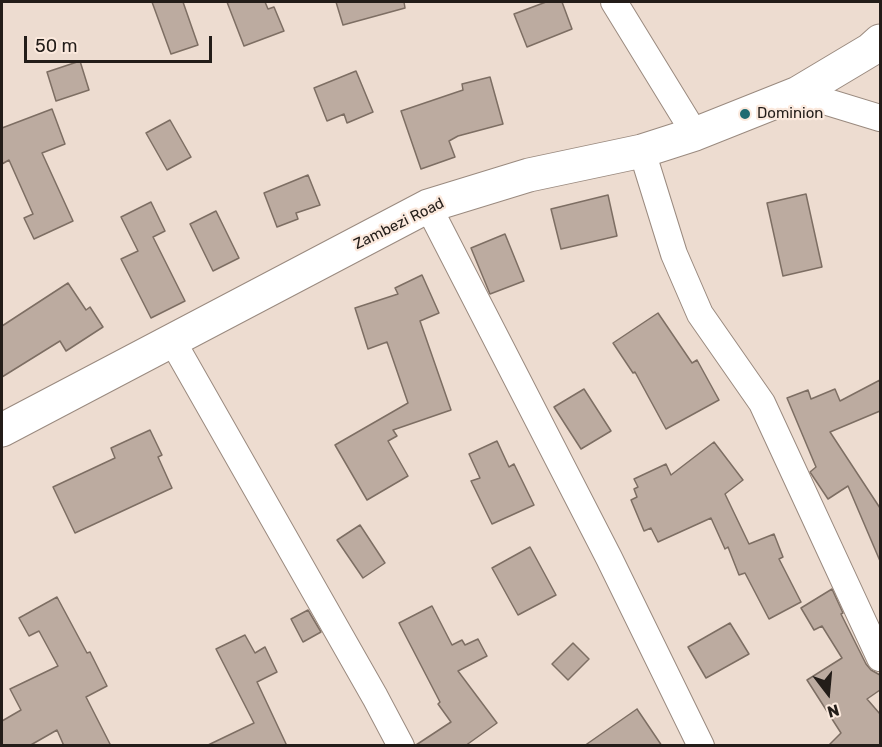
<!DOCTYPE html>
<html>
<head>
<meta charset="utf-8">
<style>
  body { margin:0 }
  #map { position:relative; width:882px; height:747px; overflow:hidden; background:#eddcd0; font-family:Rubik,sans-serif }
  canvas { display:block }
  .frame { position:absolute; inset:0; border:3px solid #231d19; pointer-events:none }
  .north { position:absolute; left:798px; top:663px; width:60px; height:60px; -webkit-text-stroke:4px #fbe9dd; paint-order:stroke; rotate:164deg; font-size:16px; font-weight:700; line-height:24px; text-align:center; color:#231d19 }
  .north::after { content:''; display:block; margin:auto; width:21px; height:27px; background:#231d19; clip-path:polygon(50% 0,100% 100%,50% 72%,0 100%) }
  .scale { position:absolute; left:24px; top:36px; width:188px; height:27px; box-sizing:border-box; border:3px solid #231d19; border-top:0; padding-left:8px; font-size:18px; line-height:21px; white-space:nowrap; color:#231d19; -webkit-text-stroke:4px #fbe9dd; paint-order:stroke }
</style>
</head>
<body>
<div id="map">
<canvas width="882" height="747"></canvas>
<div class="frame"></div>
<div class="north">N</div>
<div class="scale">50 m</div>
</div>
<script>
const c = document.querySelector('canvas').getContext('2d');
c.lineJoin = 'round';
function fillPath(path, color) { c.fillStyle = color; c.fill(path, 'evenodd'); }
const poly = rows => new Path2D(rows.map(r => 'M' + r).join(''));
function stroke(path, color, width, dash) { c.strokeStyle = color; c.lineWidth = width; c.lineCap = dash ? 'butt' : 'round'; c.setLineDash(dash || []); c.stroke(path); }
function drawText(font, color, halo, rows, align = 'center') {
  c.font = font + ' Rubik,sans-serif'; c.lineWidth = 4.5; c.setLineDash([]); c.textBaseline = 'middle'; c.strokeStyle = halo; c.fillStyle = color; for (const [text, x, y, turn = 0] of rows) {
    c.save(); c.translate(x, y); c.rotate((+turn || 0) * Math.PI / 180); c.textAlign = isNaN(turn) ? turn : align; if (halo) c.strokeText(text, 0, 0); c.fillText(text, 0, 0); c.restore();
  }
}
const building = poly([
  [152,2,183,2,198,45,171,54,152,2],
  [227,2,265,2,268,9,274,7,284,31,244,46,227,2],
  [336,2,404,2,405,8,343,25,336,2],
  [546,2,562,2,572,29,527,47,514,14,546,2],
  [80,61,89,90,56,101,47,72,80,61],
  [356,71,373,112,347,123,344,114,327,121,314,88,356,71],
  [490,77,503,124,458,136,449,141,455,157,421,169,401,111,463,90,462,84,490,77],
  [52,109,65,144,42,153,73,221,34,239,24,218,33,214,9,160,2,164,2,128,52,109],
  [170,120,191,157,167,170,146,133,170,120],
  [308,175,320,205,296,213,298,219,277,227,264,193,308,175],
  [806,194,822,267,783,276,767,203,806,194],
  [608,195,617,236,561,249,551,209,608,195],
  [151,202,165,231,153,237,185,301,151,318,121,259,138,251,121,217,151,202],
  [216,211,239,258,213,271,190,224,216,211],
  [505,234,524,281,490,294,471,248,505,234],
  [422,275,439,313,420,321,451,410,393,430,397,436,388,441,408,476,367,500,335,445,408,403,387,342,368,349,355,308,398,294,395,288,422,275],
  [68,283,86,310,90,307,103,327,66,351,60,341,2,377,2,326,68,283],
  [658,313,692,363,697,360,719,400,666,429,635,372,633,373,613,343,658,313],
  [880,380,880,411,830,432,880,508,880,561,848,486,828,499,810,472,816,467,787,398,808,390,811,399,835,389,840,401,880,380],
  [584,389,611,431,581,449,554,407,584,389],
  [150,430,162,455,158,457,172,488,75,533,53,487,115,458,111,448,150,430],
  [497,441,509,467,514,464,534,505,492,524,471,481,480,478,469,454,497,441],
  [714,442,743,480,725,494,749,544,774,534,783,557,779,559,801,602,769,619,745,573,739,575,728,547,725,549,711,518,658,542,651,528,644,531,631,500,637,497,634,489,638,487,634,479,666,464,671,475,714,442],
  [360,525,385,563,363,578,337,540,360,525],
  [530,547,556,595,518,615,492,568,530,547],
  [832,589,843,613,841,614,866,664,871,670,880,675,880,690,867,699,880,714,880,746,828,746,841,733,807,680,842,658,822,626,814,630,801,608,832,589],
  [57,597,87,653,90,652,107,686,86,697,111,746,64,746,57,730,29,746,2,746,2,721,21,710,10,689,58,666,39,631,29,636,19,618,57,597],
  [432,606,452,645,462,640,465,645,478,639,487,656,458,671,497,723,465,746,416,745,451,722,438,704,440,702,399,623,432,606],
  [308,610,321,632,303,642,291,619,308,610],
  [730,623,749,654,706,678,688,647,730,623],
  [245,635,255,653,265,647,277,672,257,682,287,746,206,746,254,723,216,649,245,635],
  [573,643,589,659,568,680,552,664,573,643],
  [637,709,662,746,584,746,637,709]
]);
const street = poly([
  [614,2,695,134],
  [798,93,880,118],
  [642,151,674,254,700,314,762,403,880,658],
  [428,206,609,558,701,746],
  [173,342,375,697,401,746]
]);
const secondary = poly([
  [2,430,428,206,529,175,642,151,695,134,798,93,870,50,880,41]
]);
const markers = [
  [745,114,6,"#206b72"]
];
const poiNames = [
  ["Dominion",757,114]
];
const streetNames = [
  ["Zambezi Road",399,224,-26]
];
fillPath(building, '#bcaba0');
stroke(building, '#7d6e63', 1.5);
stroke(street, '#9a8a7f', 28);
stroke(secondary, '#9a8a7f', 35);
stroke(street, '#fff', 26);
stroke(secondary, '#fff', 33);
for (const [x, y, r, color] of markers) { const dot = new Path2D(); dot.arc(x, y, r, 0, 2 * Math.PI); c.fillStyle = color; c.fill(dot); stroke(dot, '#fbe9dd', 2); }
drawText('15px', '#231d19', '#fbe9dd', poiNames, 'left');
drawText('15px', '#231d19', '#fbe9dd', streetNames);
</script>
</body>
</html>
